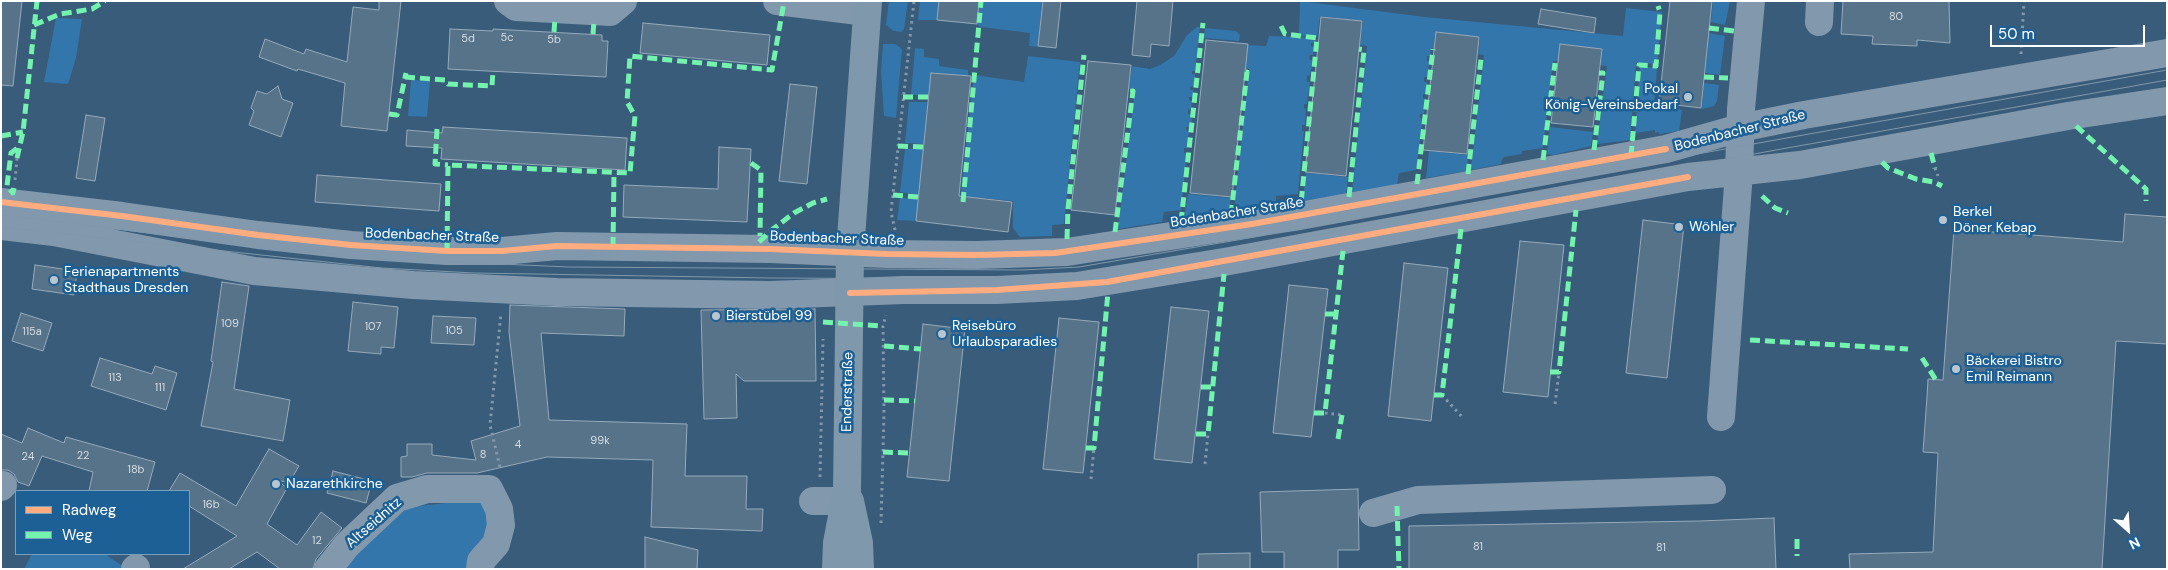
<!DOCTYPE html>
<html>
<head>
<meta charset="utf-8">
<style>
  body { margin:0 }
  #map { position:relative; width:2168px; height:570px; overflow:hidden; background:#385c7a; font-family:"DM Sans",sans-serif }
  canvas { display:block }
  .frame { position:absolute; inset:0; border:2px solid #fff; pointer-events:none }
  .legend { position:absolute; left:15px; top:490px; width:175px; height:65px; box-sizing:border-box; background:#1d6095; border:1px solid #77a0bf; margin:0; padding:6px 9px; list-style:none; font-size:15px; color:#fff }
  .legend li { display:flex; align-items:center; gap:10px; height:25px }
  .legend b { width:25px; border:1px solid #77a0bf }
  .north { position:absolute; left:2103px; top:505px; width:50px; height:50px; -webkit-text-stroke:4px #1d6095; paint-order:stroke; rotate:154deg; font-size:14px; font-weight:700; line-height:20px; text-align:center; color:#fff }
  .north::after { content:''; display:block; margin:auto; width:18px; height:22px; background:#fff; clip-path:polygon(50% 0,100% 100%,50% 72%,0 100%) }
  .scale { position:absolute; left:1990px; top:25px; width:155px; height:22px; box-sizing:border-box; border:2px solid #fff; border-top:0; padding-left:6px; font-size:15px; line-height:18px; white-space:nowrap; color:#fff; -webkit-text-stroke:4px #1d6095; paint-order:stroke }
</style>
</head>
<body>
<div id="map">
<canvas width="2168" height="570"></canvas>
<div class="frame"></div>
<ul class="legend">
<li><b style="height:6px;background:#ffac80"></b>Radweg</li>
<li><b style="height:6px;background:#73f3ae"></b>Weg</li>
</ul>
<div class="north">N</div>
<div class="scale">50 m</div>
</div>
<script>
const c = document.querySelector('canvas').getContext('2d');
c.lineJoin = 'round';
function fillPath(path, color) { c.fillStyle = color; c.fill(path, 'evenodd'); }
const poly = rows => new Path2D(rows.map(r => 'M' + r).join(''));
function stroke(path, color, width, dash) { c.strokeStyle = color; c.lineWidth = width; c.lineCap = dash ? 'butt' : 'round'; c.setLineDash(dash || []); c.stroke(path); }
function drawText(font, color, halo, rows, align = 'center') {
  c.font = font + ' "DM Sans",sans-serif'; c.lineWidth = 5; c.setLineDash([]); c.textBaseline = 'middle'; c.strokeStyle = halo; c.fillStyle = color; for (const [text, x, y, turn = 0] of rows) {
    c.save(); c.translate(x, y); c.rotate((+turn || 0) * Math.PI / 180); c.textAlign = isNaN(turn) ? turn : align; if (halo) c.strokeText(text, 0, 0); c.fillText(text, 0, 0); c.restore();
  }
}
const green = poly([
  [889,1,908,1,904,29,901,32,894,31,886,25],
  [920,1,939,1,937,20,918,20],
  [979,1,1042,1,1038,47,1029,46,1030,33,981,27,977,24],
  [1300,1,1425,17,1623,36,1626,8,1662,12,1657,64,1636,63,1630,140,1597,144,1607,66,1600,65,1602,49,1560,44,1558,61,1553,61,1543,148,1522,151,1522,154,1504,157,1502,159,1501,164,1471,170,1484,55,1478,54,1480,37,1436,32,1434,48,1431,48,1430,56,1427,56,1427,61,1429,61,1428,77,1424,77,1424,82,1427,82,1426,94,1423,94,1423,98,1426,99,1424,114,1420,114,1420,118,1423,119,1416,170,1399,173,1397,185,1352,193,1367,46,1360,45,1363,21,1320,16,1317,37,1299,36],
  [1713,1,1730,1,1725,25,1711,22],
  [56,18,82,19,76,58,68,84,44,82],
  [1197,27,1200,27,1195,71,1192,71,1192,74,1195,74,1194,86,1190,87,1190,90,1193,90,1193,97,1189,97,1189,100,1192,101,1191,110,1188,109,1188,114,1192,115,1191,127,1186,127,1186,130,1189,131,1187,148,1184,148,1184,153,1187,153,1181,210,1164,212,1162,222,1118,229,1135,89,1129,88,1132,66,1150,69,1160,65,1174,56,1187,35],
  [1205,28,1236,31,1240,35,1239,41,1204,38],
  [1709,33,1725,36,1720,75,1705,73],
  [1269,36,1316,38,1315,43,1311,43,1311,46,1314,47,1313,55,1310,55,1309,59,1313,61,1310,75,1307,76,1307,82,1310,82,1307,104,1304,104,1304,108,1306,109,1305,125,1302,125,1302,131,1304,131,1298,194,1276,196,1276,205,1234,210,1249,69,1245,68,1248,45,1266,46],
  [883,44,895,44,902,49,896,118,884,116,881,70],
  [915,48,924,49,924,57,939,59,939,66,968,70,968,76,931,73,929,95,911,95],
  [1028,56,1080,62,1064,224,1052,225,1052,236,1020,237,1013,228,1013,201,981,198,959,209,974,75,1024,82],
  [1640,66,1657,68,1654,104,1682,110,1679,131,1659,134,1658,132,1655,133,1655,130,1635,133],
  [411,80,430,81,427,117,408,116],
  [1704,83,1719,85,1717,101,1714,106,1702,109],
  [909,102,928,102,924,144,905,143],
  [1550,127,1593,132,1591,146,1553,155,1547,154],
  [905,149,924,149,919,195,913,196,912,194,900,192],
  [1429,151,1468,155,1467,171,1426,178],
  [1306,173,1348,177,1346,194,1303,201],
  [1188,194,1231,198,1229,210,1184,218],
  [900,198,919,199,916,221,897,220],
  [486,499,492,524,473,569,339,569,408,507],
  [32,554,105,554,125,568,24,569]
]);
const building = poly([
  [1,1,22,1,13,86,1,85,1,1],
  [379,1,401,1,387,131,341,126,345,83,298,69,297,71,259,57,265,39,304,54,306,49,347,62,353,7,379,10,379,1],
  [939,1,979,1,977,24,937,20,939,1],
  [1043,1,1061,1,1056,48,1038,46,1043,1],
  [1137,1,1173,1,1169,46,1151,44,1150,57,1132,55,1137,1],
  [1670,1,1712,1,1701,108,1659,103,1670,1],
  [1843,1,1949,1,1950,43,1917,40,1917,46,1872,44,1873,36,1841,34,1843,1],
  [1541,9,1596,18,1594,33,1538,24,1541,9],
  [1321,17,1362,21,1346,176,1305,172,1321,17],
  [643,23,770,35,767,65,640,53,643,23],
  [450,29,493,31,493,29,602,35,602,41,608,41,606,77,448,69,450,29],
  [1436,32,1479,37,1467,154,1423,150,1436,32],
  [1206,40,1248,44,1232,197,1190,193,1206,40],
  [1560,44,1602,49,1593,127,1551,123,1560,44],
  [1088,61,1131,65,1115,215,1071,210,1088,61],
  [931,73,971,76,959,196,1012,202,1008,232,916,221,931,73],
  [790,84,817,87,807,184,779,181,790,84],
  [278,86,282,99,293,103,281,137,249,125,254,111,251,108,257,91,267,94,278,86],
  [86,115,105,118,95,181,76,178,86,115],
  [443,127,627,138,625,170,441,159,442,148,406,146,407,130,442,133,443,127],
  [719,147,751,149,747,222,623,217,624,185,718,189,719,147],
  [317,175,441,184,439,211,315,202,317,175],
  [2125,214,2167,217,2167,344,2116,341,2102,569,1850,569,1849,554,1933,552,1938,453,1923,452,1927,397,1928,379,1943,380,1954,229,2123,242,2125,214],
  [1643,220,1684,225,1667,378,1626,373,1643,220],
  [1520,241,1564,245,1548,397,1503,392,1520,241],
  [1404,263,1448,268,1431,421,1388,416,1404,263],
  [35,265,77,271,74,295,32,289,35,265],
  [222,282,249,286,234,389,290,400,283,441,201,426,213,362,211,361,222,282],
  [1289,285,1328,289,1311,437,1273,433,1289,285],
  [353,302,398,307,394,348,381,347,381,354,348,351,353,302],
  [510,305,625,309,624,336,541,333,549,420,687,424,685,476,747,476,746,509,763,509,762,531,651,527,653,460,547,457,477,473,427,473,412,477,401,477,401,457,407,456,407,444,432,444,432,455,476,460,471,441,520,426,509,332,510,305],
  [1171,307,1209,311,1192,463,1154,459,1171,307],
  [815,309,816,381,744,381,736,374,737,418,704,419,701,310,815,309],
  [21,313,52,323,43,351,12,341,21,313],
  [433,316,476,318,474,345,431,343,433,316],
  [1059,318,1099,322,1083,473,1043,469,1059,318],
  [923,324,965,329,949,481,907,477,923,324],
  [100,358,152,374,155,366,177,373,166,410,91,386,100,358],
  [28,428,64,443,66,437,155,462,147,491,89,491,93,472,42,456,29,486,18,482,14,474,8,470,1,470,1,434,22,443,28,428],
  [269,449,299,466,289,483,277,480,287,488,267,524,297,545,321,512,342,528,316,559,313,569,280,569,257,552,229,569,183,569,237,536,189,506,189,491,169,491,180,473,236,506,269,449],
  [333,471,372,481,366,503,327,493,333,471],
  [1358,489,1359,550,1338,550,1338,569,1284,569,1284,552,1262,552,1260,492,1358,489],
  [1774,518,1776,569,1409,569,1409,526,1700,521,1774,518],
  [645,537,698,550,697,569,645,569,645,537],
  [1250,553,1250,569,1198,569,1198,554,1250,553]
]);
const path = poly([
  [2021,54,2024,1],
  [1935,168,1938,176],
  [15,180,17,158],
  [895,230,891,212,914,1],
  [1442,395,1463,418],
  [1555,404,1559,372],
  [1325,413,1342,415],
  [1205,464,1208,434],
  [500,467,490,425,501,313],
  [820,477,823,339],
  [1091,479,1094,448],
  [881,523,884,413,883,326,886,315]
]);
const minor = poly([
  [508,1,516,7,610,12,623,1],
  [777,1,867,12],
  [1819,22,1820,1],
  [1,202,122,216,258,235,351,245,447,251,502,251,557,246,770,249,887,254,977,255,1067,252,1294,217,1666,149,1740,128,1804,115,2167,53],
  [1,226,54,232,254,271,413,285,557,292,770,295,904,290,997,290,1077,286,1224,262,1688,177,1800,165,2068,116,2167,101],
  [1721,417,1739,172,1741,109,1751,1],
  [1,487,3,485],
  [813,501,845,501],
  [1373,513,1418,500,1712,490],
  [135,569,136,568],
  [328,569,347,545,397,498,427,489,489,489,499,509,501,525,496,544,481,561,480,569]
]);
const major = poly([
  [850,501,859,543,860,569],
  [836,569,837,543,847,491,850,252,868,1]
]);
const tram = poly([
  [1,215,264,247,386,259,569,267,1022,270,1079,267,1255,237,1496,190,2167,70],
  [1,227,382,268,474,273,770,278,1012,279,1080,275,1256,247,1497,200,2167,80]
]);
const quiet = poly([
  [34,25,60,14,92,9,105,1],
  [1281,26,1285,34,1317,38,1301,204],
  [1709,28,1734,31],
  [554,32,555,18],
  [593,34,594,21],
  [405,77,445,80,448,84,492,86,493,71],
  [1704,77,1728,78],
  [903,97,929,97],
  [389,114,397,115,406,73],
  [2076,126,2146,189,2146,201],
  [437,129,435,164,448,165],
  [1,136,23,132],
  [898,146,924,147],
  [1594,150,1603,73,1599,73],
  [1931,153,1935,168],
  [1631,156,1639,65,1656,66,1660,12,1658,6],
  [17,158,23,132,37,1],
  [1543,160,1555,63],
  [1882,162,1888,168,1916,179,1934,182,1942,186],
  [751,163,761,170,760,236],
  [1468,174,1481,59,1477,59],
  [1417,184,1433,49],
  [14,188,13,193,7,186,11,153,19,147],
  [893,195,919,197],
  [1762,196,1775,208,1788,213],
  [1349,197,1364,50,1359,49],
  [963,202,981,1],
  [1231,215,1247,72,1245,72],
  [1181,222,1203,23],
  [1115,232,1133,91,1129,91],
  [1067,239,1068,209,1084,55],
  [759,242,773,229,794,213,813,203,827,199],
  [613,247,614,173],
  [447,251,448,165,630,173,635,116,627,102,630,56,772,70,784,2],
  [1325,314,1336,314],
  [823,322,883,326],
  [1750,340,1908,349],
  [884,346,921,349],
  [1922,358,1936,380],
  [1550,372,1559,372,1576,210],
  [1201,387,1213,387],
  [1434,395,1442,395,1461,229],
  [884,400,915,401],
  [1314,413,1325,413,1343,251],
  [1196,434,1208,434,1224,274],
  [1338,439,1342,415],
  [1086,448,1094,448,1108,292],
  [883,452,909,453],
  [1397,506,1399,569],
  [1797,539,1797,556]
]);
const cycleway = poly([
  [1,202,122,216,258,235,351,245,447,251,502,251,557,246,770,249,887,254,977,255,1055,253,1252,224,1666,149],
  [850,293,997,290,1107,282,1688,177]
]);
const markers = [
  [1688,97,5,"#b9c6d0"],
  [1943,220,5,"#b9c6d0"],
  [1679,227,5,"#b9c6d0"],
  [54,280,5,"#b9c6d0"],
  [716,316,5,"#b9c6d0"],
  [942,334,5,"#b9c6d0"],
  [1956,369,5,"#b9c6d0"],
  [276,484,5,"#b9c6d0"]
];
const numberNames = [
  ["80",1896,17],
  ["5c",507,38],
  ["5d",468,39],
  ["5b",554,40],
  ["109",230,324],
  ["107",373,327],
  ["105",454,331],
  ["115a",32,332],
  ["113",115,378],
  ["111",160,388],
  ["99k",600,441],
  ["4",518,445],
  ["8",483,455],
  ["22",83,456],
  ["24",28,457],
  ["18b",136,470],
  ["16b",211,505],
  ["12",317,541],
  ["81",1478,547],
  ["81",1661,548]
];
const poiNames = [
  ["Pokal",1678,89,"right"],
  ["König-Vereinsbedarf",1678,105,"right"],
  ["Berkel",1953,212],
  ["Döner Kebap",1953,228],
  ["Wöhler",1689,227],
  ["Ferienapartments",64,272],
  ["Stadthaus Dresden",64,288],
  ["Bierstübel 99",726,316],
  ["Reisebüro",952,326],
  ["Urlaubsparadies",952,342],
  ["Bäckerei Bistro",1966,361],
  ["Emil Reimann",1966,377],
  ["Nazarethkirche",286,484]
];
const streetNames = [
  ["Bodenbacher Straße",1740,131,-14],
  ["Bodenbacher Straße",1237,213,-9],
  ["Bodenbacher Straße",432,236,2],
  ["Bodenbacher Straße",837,239,2],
  ["Enderstraße",848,392,-89],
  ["Altseidnitz",374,523,-41]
];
fillPath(green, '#3376ab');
fillPath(building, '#57738a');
stroke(building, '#96aaba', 1);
stroke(path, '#8298ad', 3, [2.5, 4]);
stroke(minor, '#8298ad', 28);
stroke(major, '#7f98ab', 28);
stroke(tram, '#8098ab', 1);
stroke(quiet, '#73f3ae', 5, [10, 5]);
stroke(cycleway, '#ffac80', 6);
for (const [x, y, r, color] of markers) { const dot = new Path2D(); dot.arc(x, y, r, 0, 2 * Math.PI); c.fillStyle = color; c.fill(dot); stroke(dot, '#1d6095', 2); }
drawText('11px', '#d5dce2', null, numberNames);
drawText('14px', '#fff', '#1d6095', poiNames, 'left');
drawText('14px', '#fff', '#1d6095', streetNames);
</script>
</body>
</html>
